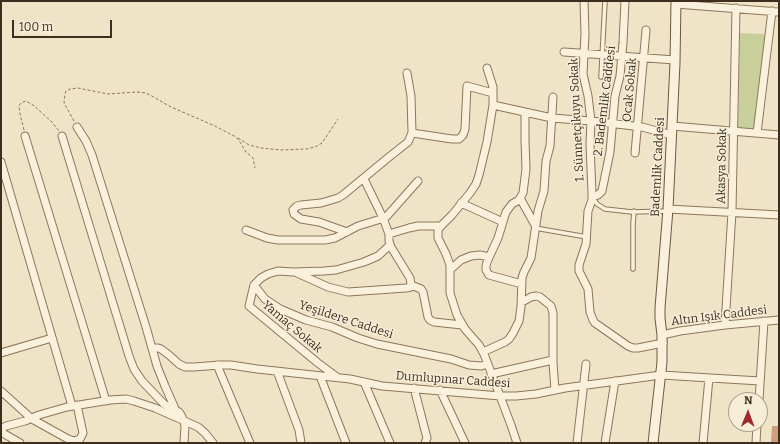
<!DOCTYPE html>
<html>
<head>
<meta charset="utf-8">
<style>
  body { margin:0 }
  #map { position:relative; width:780px; height:444px; overflow:hidden; background:#f0e4c8; font-family:Bitter,serif }
  canvas { display:block }
  .frame { position:absolute; inset:0; border:2px solid #3d2e20; pointer-events:none }
  .north { position:absolute; left:728px; top:392px; width:40px; height:40px; box-sizing:border-box; background:#f7eed8; border:1px solid #ada18e; border-radius:50%; rotate:1deg; font-size:11px; font-weight:700; line-height:16px; text-align:center; color:#3d2e20 }
  .north::after { content:''; display:block; margin:auto; width:14px; height:18px; background:#9e2a2b; clip-path:polygon(50% 0,100% 100%,50% 72%,0 100%) }
  .scale { position:absolute; left:12px; top:20px; width:100px; height:18px; box-sizing:border-box; border:2px solid #3d2e20; border-top:0; padding-left:5px; font-size:12px; line-height:14px; white-space:nowrap; color:#3d2e20; -webkit-text-stroke:3px #f7eed8; paint-order:stroke }
</style>
</head>
<body>
<div id="map">
<canvas width="780" height="444"></canvas>
<div class="frame"></div>
<div class="north">N</div>
<div class="scale">100 m</div>
</div>
<script>
const c = document.querySelector('canvas').getContext('2d');
c.lineJoin = 'round';
function fillPath(path, color) { c.fillStyle = color; c.fill(path, 'evenodd'); }
const poly = rows => new Path2D(rows.map(r => 'M' + r).join(''));
function stroke(path, color, width, dash) { c.strokeStyle = color; c.lineWidth = width; c.lineCap = dash ? 'butt' : 'round'; c.setLineDash(dash || []); c.stroke(path); }
function drawText(font, color, halo, rows, align = 'center') {
  c.font = font + ' Bitter,serif'; c.lineWidth = 3; c.setLineDash([]); c.textBaseline = 'middle'; c.strokeStyle = halo; c.fillStyle = color; for (const [text, x, y, turn = 0] of rows) {
    c.save(); c.translate(x, y); c.rotate((+turn || 0) * Math.PI / 180); c.textAlign = isNaN(turn) ? turn : align; if (halo) c.strokeText(text, 0, 0); c.fillText(text, 0, 0); c.restore();
  }
}
const green = poly([
  [740,33,765,34,754,129,738,128]
]);
const building = poly([
  [772,426,779,426,779,443,771,443]
]);
const path = poly([
  [74,121,64,103,65,94,66,91,70,89,78,88,108,94,137,92,146,93,150,95,171,107,215,126,236,137,240,142,246,152,253,158,255,168],
  [24,130,20,114,19,106,21,103,26,101,33,105,52,122,59,131],
  [238,138,249,145,261,148,281,150,306,149,315,147,322,143,338,119]
]);
const lane = poly([
  [601,77,605,1],
  [593,198,597,204,605,209,632,212,668,211],
  [535,228,587,237],
  [633,269,633,224,634,211]
]);
const street = poly([
  [584,1,585,34,583,74,588,96,591,121,590,144,592,193,592,200,588,211,586,244,579,265,579,271,588,289,590,312,593,320,595,323,628,346,633,348,638,348,663,343],
  [676,4,779,12],
  [564,52,675,60],
  [487,68,493,87,493,105,487,142,479,175,476,184,470,193,452,215,439,228,438,231,438,238,446,254,450,265,450,293,457,315,465,329,479,345,484,354,511,425,517,443],
  [493,105,552,118,591,121,642,127,672,135],
  [672,126,779,135],
  [77,127,86,141,92,155,146,327,157,366,165,386,176,411],
  [412,133,452,139,459,139,463,135,465,129,467,86,493,93],
  [757,133,772,11],
  [25,136,106,401],
  [62,136,129,356,134,369,142,381,164,404,179,412,181,415,184,421,185,426,184,443],
  [635,153,646,30],
  [1,162,72,406],
  [592,197,598,195,602,191,610,152,615,96,620,76,623,43,625,1],
  [520,198,535,225],
  [461,203,503,222],
  [668,209,779,215],
  [246,230,267,238,278,240,325,240,335,238,358,226,381,219,387,216,418,181],
  [347,232,319,222,301,219,294,214,293,210,297,206,301,205,321,203,338,198,343,195,389,157,408,142,412,133,411,96,407,73],
  [389,234,409,228,418,226,441,226],
  [451,269,461,260,471,256,480,255,489,257],
  [297,273,328,287,348,292,406,288,411,287,411,284,410,278,391,247,389,241,389,234,383,218,364,179],
  [522,284,489,275,486,270,486,266,487,262,498,238,506,212,512,204,519,200,523,193,526,169,525,140,525,112],
  [254,285,265,299,280,309,306,320,332,327,358,338,377,344,451,359,469,365,481,366,488,364],
  [411,285,421,289,423,292,428,317,430,320,434,322,462,325],
  [522,302,531,297,536,296,540,297,551,306,553,313,553,363,555,390],
  [725,325,732,212,736,8],
  [662,335,680,331,725,325,779,320],
  [152,348,158,348,161,349,169,355,179,364,185,367,194,367,220,365,231,365,257,369,350,379,382,386,500,396,516,396,536,394,565,388,661,375,760,381],
  [483,352,505,342,509,339,513,333,519,321,521,307,522,278,524,272,531,258,538,211,544,191,546,161,550,146,553,97],
  [1,353,52,338],
  [217,365,250,443],
  [277,371,299,430,301,443],
  [491,374,553,360],
  [320,376,346,443],
  [337,377,318,363,249,306,254,285,261,278,268,274,278,271,293,272,324,271,336,270,364,262,378,256,390,245],
  [364,382,390,443],
  [414,388,427,438,425,443],
  [440,390,465,443],
  [1,391,32,419,68,439,75,441,80,439,83,433,77,405],
  [759,400,764,321],
  [1,429,6,426,25,421,39,415,67,407,110,400,126,399,134,401,155,408,198,427,205,433,213,443],
  [1,432,20,443],
  [577,443,586,364],
  [605,443,615,381],
  [703,443,709,378],
  [756,443,757,424]
]);
const secondary = poly([
  [653,443,662,362,662,335,660,318,660,308,668,209,675,63,676,1]
]);
const streetNames = [
  ["Ocak Sokak",630,90,-85],
  ["2. Bademlik Caddesi",605,101,-83],
  ["1. Sünnetçikuyu Sokak",577,120,-93],
  ["Akasya Sokak",722,166,-89],
  ["Bademlik Caddesi",658,167,-87],
  ["Altın Işık Caddesi",719,316,-7],
  ["Yeşildere Caddesi",346,320,18],
  ["Yamaç Sokak",292,327,40],
  ["Dumlupınar Caddesi",453,380,4]
];
fillPath(green, '#c9cf9b');
fillPath(building, '#cf9f7d');
stroke(lane, '#8d765c', 5.5);
stroke(street, '#8d765c', 9);
stroke(secondary, '#6f573f', 11);
stroke(path, '#8d765c', 1, [3, 2]);
stroke(lane, '#faf1dc', 3.5);
stroke(street, '#faf1dc', 7);
stroke(secondary, '#faf1dc', 9);
drawText('12px', '#3d2e20', '#f7eed8', streetNames);
</script>
</body>
</html>
